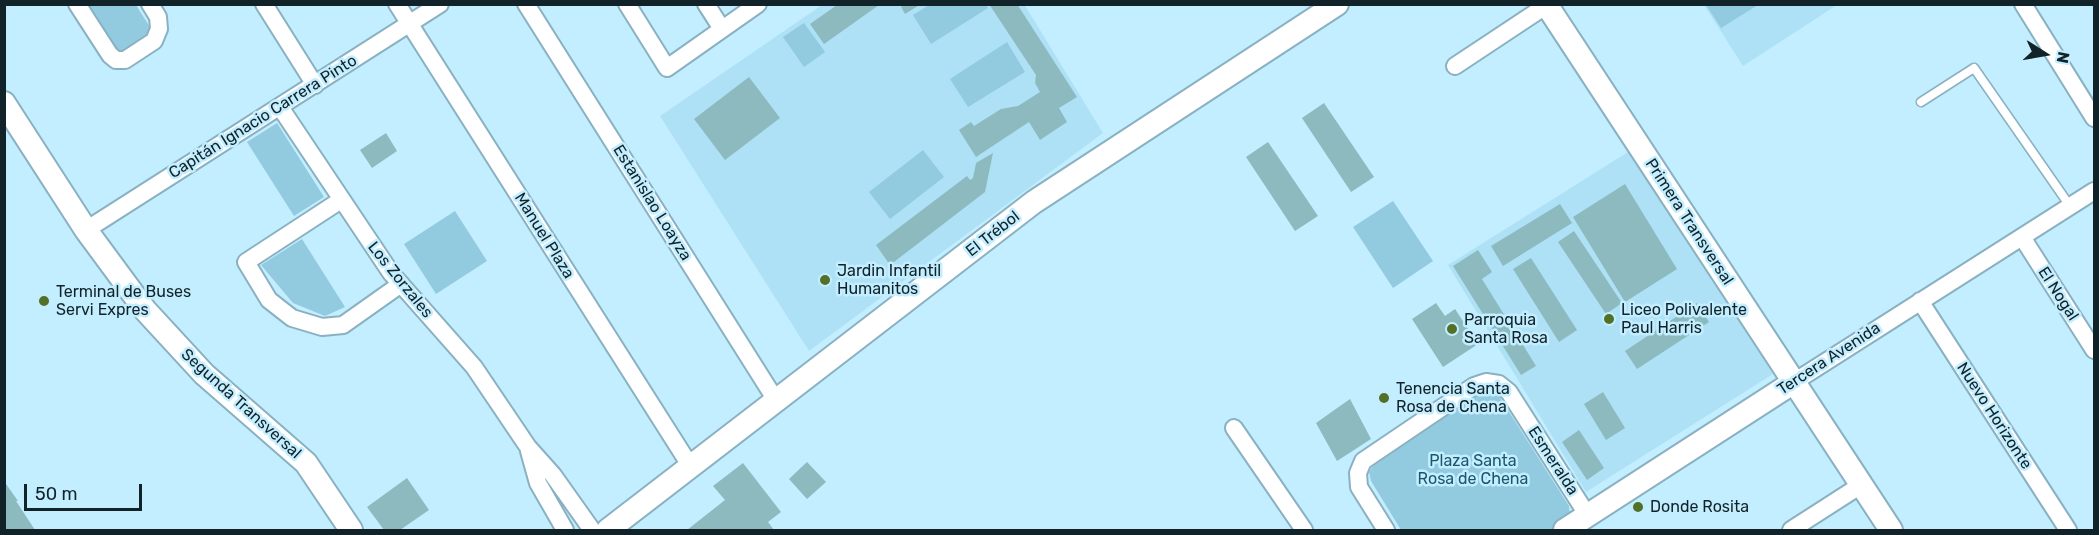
<!DOCTYPE html>
<html>
<head>
<meta charset="utf-8">
<style>
  body { margin:0 }
  #map { position:relative; width:2099px; height:535px; overflow:hidden; background:#c3eeff; font-family:Rubik,sans-serif }
  canvas { display:block }
  .frame { position:absolute; inset:0; border:6px solid #112228; pointer-events:none }
  .north { position:absolute; left:2015px; top:24px; width:60px; height:60px; -webkit-text-stroke:4px #c3eeff; paint-order:stroke; rotate:101deg; font-size:16px; font-weight:700; line-height:24px; text-align:center; color:#112228 }
  .north::after { content:''; display:block; margin:auto; width:21px; height:27px; background:#112228; clip-path:polygon(50% 0,100% 100%,50% 72%,0 100%) }
  .scale { position:absolute; left:24px; top:484px; width:118px; height:27px; box-sizing:border-box; border:3px solid #112228; border-top:0; padding-left:8px; font-size:18px; line-height:21px; white-space:nowrap; color:#112228; -webkit-text-stroke:4px #c3eeff; paint-order:stroke }
</style>
</head>
<body>
<div id="map">
<canvas width="2099" height="535"></canvas>
<div class="frame"></div>
<div class="north">N</div>
<div class="scale">50 m</div>
</div>
<script>
const c = document.querySelector('canvas').getContext('2d');
c.lineJoin = 'round';
function fillPath(path, color) { c.fillStyle = color; c.fill(path, 'evenodd'); }
const poly = rows => new Path2D(rows.map(r => 'M' + r).join(''));
function stroke(path, color, width, dash) { c.strokeStyle = color; c.lineWidth = width; c.lineCap = dash ? 'butt' : 'round'; c.setLineDash(dash || []); c.stroke(path); }
function drawText(font, color, halo, rows, align = 'center') {
  c.font = font + ' Rubik,sans-serif'; c.lineWidth = 5; c.setLineDash([]); c.textBaseline = 'middle'; c.strokeStyle = halo; c.fillStyle = color; for (const [text, x, y, turn = 0] of rows) {
    c.save(); c.translate(x, y); c.rotate((+turn || 0) * Math.PI / 180); c.textAlign = isNaN(turn) ? turn : align; if (halo) c.strokeText(text, 0, 0); c.fillText(text, 0, 0); c.restore();
  }
}
const built = poly([
  [1024,4,1103,133,809,351,660,116,822,5],
  [1704,5,1837,5,1743,66],
  [1628,152,1773,374,1586,492,1448,265]
]);
const green = poly([
  [84,5,136,5,153,32,117,56],
  [929,5,986,5,988,8,931,44,913,15],
  [1706,5,1758,5,1721,28],
  [804,23,825,52,804,67,783,37],
  [1007,42,1025,72,968,107,950,79],
  [277,123,324,197,294,216,247,142],
  [923,150,944,177,890,219,869,192],
  [1393,201,1433,261,1393,288,1353,227],
  [455,211,487,261,436,294,404,244],
  [302,239,345,307,325,316,293,303,261,265],
  [1491,390,1497,393,1569,506,1570,516,1566,522,1553,530,1401,530,1371,481,1369,472,1373,466,1481,392]
]);
const building = poly([
  [905,4,921,4,905,14,901,7],
  [989,4,1017,4,1077,97,1059,108,1067,122,1040,140,1029,122,976,157,959,130,971,122,974,126,1001,109,1018,106,1040,92,1035,83,1036,75],
  [837,5,879,5,824,44,810,24],
  [749,77,780,118,725,160,694,119],
  [1324,103,1374,177,1351,192,1302,118],
  [386,133,397,151,372,168,360,150],
  [1268,142,1318,216,1295,231,1246,157],
  [993,153,985,192,890,265,876,245,967,176,970,180,973,178,976,163],
  [1625,184,1677,269,1625,302,1573,217],
  [1560,204,1572,223,1503,266,1491,246],
  [1574,231,1622,303,1606,314,1558,242],
  [1478,250,1492,272,1482,279,1536,366,1521,375,1453,266],
  [1531,258,1577,330,1559,342,1513,269],
  [1436,303,1445,316,1455,309,1478,344,1443,367,1412,319],
  [1697,303,1709,322,1637,369,1625,351],
  [1603,392,1625,428,1606,440,1584,404],
  [1350,399,1371,439,1337,461,1316,423],
  [1579,430,1604,468,1587,480,1562,442],
  [807,462,826,482,807,499,789,479],
  [743,463,781,512,768,522,774,530,687,530,725,500,713,486],
  [407,478,429,510,400,530,384,530,367,507],
  [4,481,18,501,16,501,35,530,6,530,4,529]
]);
const lane = poly([
  [1921,102,1974,68,2070,206]
]);
const street = poly([
  [77,4,110,55,116,60,125,60,154,41,159,29,158,17,150,4],
  [264,4,315,85],
  [397,4,691,467],
  [526,4,777,402],
  [627,4,667,68,758,4],
  [706,4,722,29],
  [2023,4,2094,118],
  [1455,66,1547,5],
  [280,107,391,273,474,367,528,447,553,475,592,530],
  [341,200,246,262,269,300,292,318,322,327,343,325,401,284],
  [86,230,440,4],
  [2022,237,2094,350],
  [1920,301,2068,530],
  [1794,382,2094,191],
  [1234,428,1304,530],
  [529,451,538,483,565,530],
  [1386,530,1359,487,1358,473,1363,461,1474,386,1486,382,1499,384,1509,392,1588,516],
  [1791,530,1861,485]
]);
const secondary = poly([
  [1546,4,1891,530],
  [4,103,86,230,145,310,204,374,306,463,351,530],
  [608,530,1034,202,1337,4],
  [1565,530,1794,382]
]);
const markers = [
  [825,280,6,"#527026"],
  [44,301,6,"#527026"],
  [1609,319,6,"#527026"],
  [1452,329,6,"#527026"],
  [1384,398,6,"#527026"],
  [1638,507,6,"#527026"]
];
const streetNames = [
  ["Capitán Ignacio Carrera Pinto",263,117,-32],
  ["Estanislao Loayza",652,203,58],
  ["Primera Transversal",1689,222,57],
  ["El Trébol",993,234,-38],
  ["Manuel Plaza",544,236,58],
  ["Los Zorzales",400,280,51],
  ["El Nogal",2058,294,57],
  ["Tercera Avenida",1829,359,-33],
  ["Segunda Transversal",241,404,42],
  ["Nuevo Horizonte",1994,416,57],
  ["Esmeralda",1553,461,57]
];
const poiNames = [
  ["Jardin Infantil",837,271],
  ["Humanitos",837,289],
  ["Terminal de Buses",56,292],
  ["Servi Expres",56,310],
  ["Liceo Polivalente",1621,310],
  ["Paul Harris",1621,328],
  ["Parroquia",1464,320],
  ["Santa Rosa",1464,338],
  ["Tenencia Santa",1396,389],
  ["Rosa de Chena",1396,407],
  ["Donde Rosita",1650,507]
];
const parkNames = [
  ["Plaza Santa",1473,461],
  ["Rosa de Chena",1473,479]
];
fillPath(built, '#aee1f5');
fillPath(green, '#92cae0');
fillPath(building, '#8cbabf');
stroke(lane, '#89b1c1', 11);
stroke(street, '#89b1c1', 20);
stroke(secondary, '#89b1c1', 26);
stroke(lane, '#fff', 8);
stroke(street, '#fff', 16);
stroke(secondary, '#fff', 22);
for (const [x, y, r, color] of markers) { const dot = new Path2D(); dot.arc(x, y, r, 0, 2 * Math.PI); c.fillStyle = color; c.fill(dot); stroke(dot, '#c3eeff', 2); }
drawText('16px', '#112228', '#c3eeff', streetNames);
drawText('16px', '#112228', '#c3eeff', poiNames, 'left');
drawText('16px', '#1b576b', '#c3eeff', parkNames);
</script>
</body>
</html>
